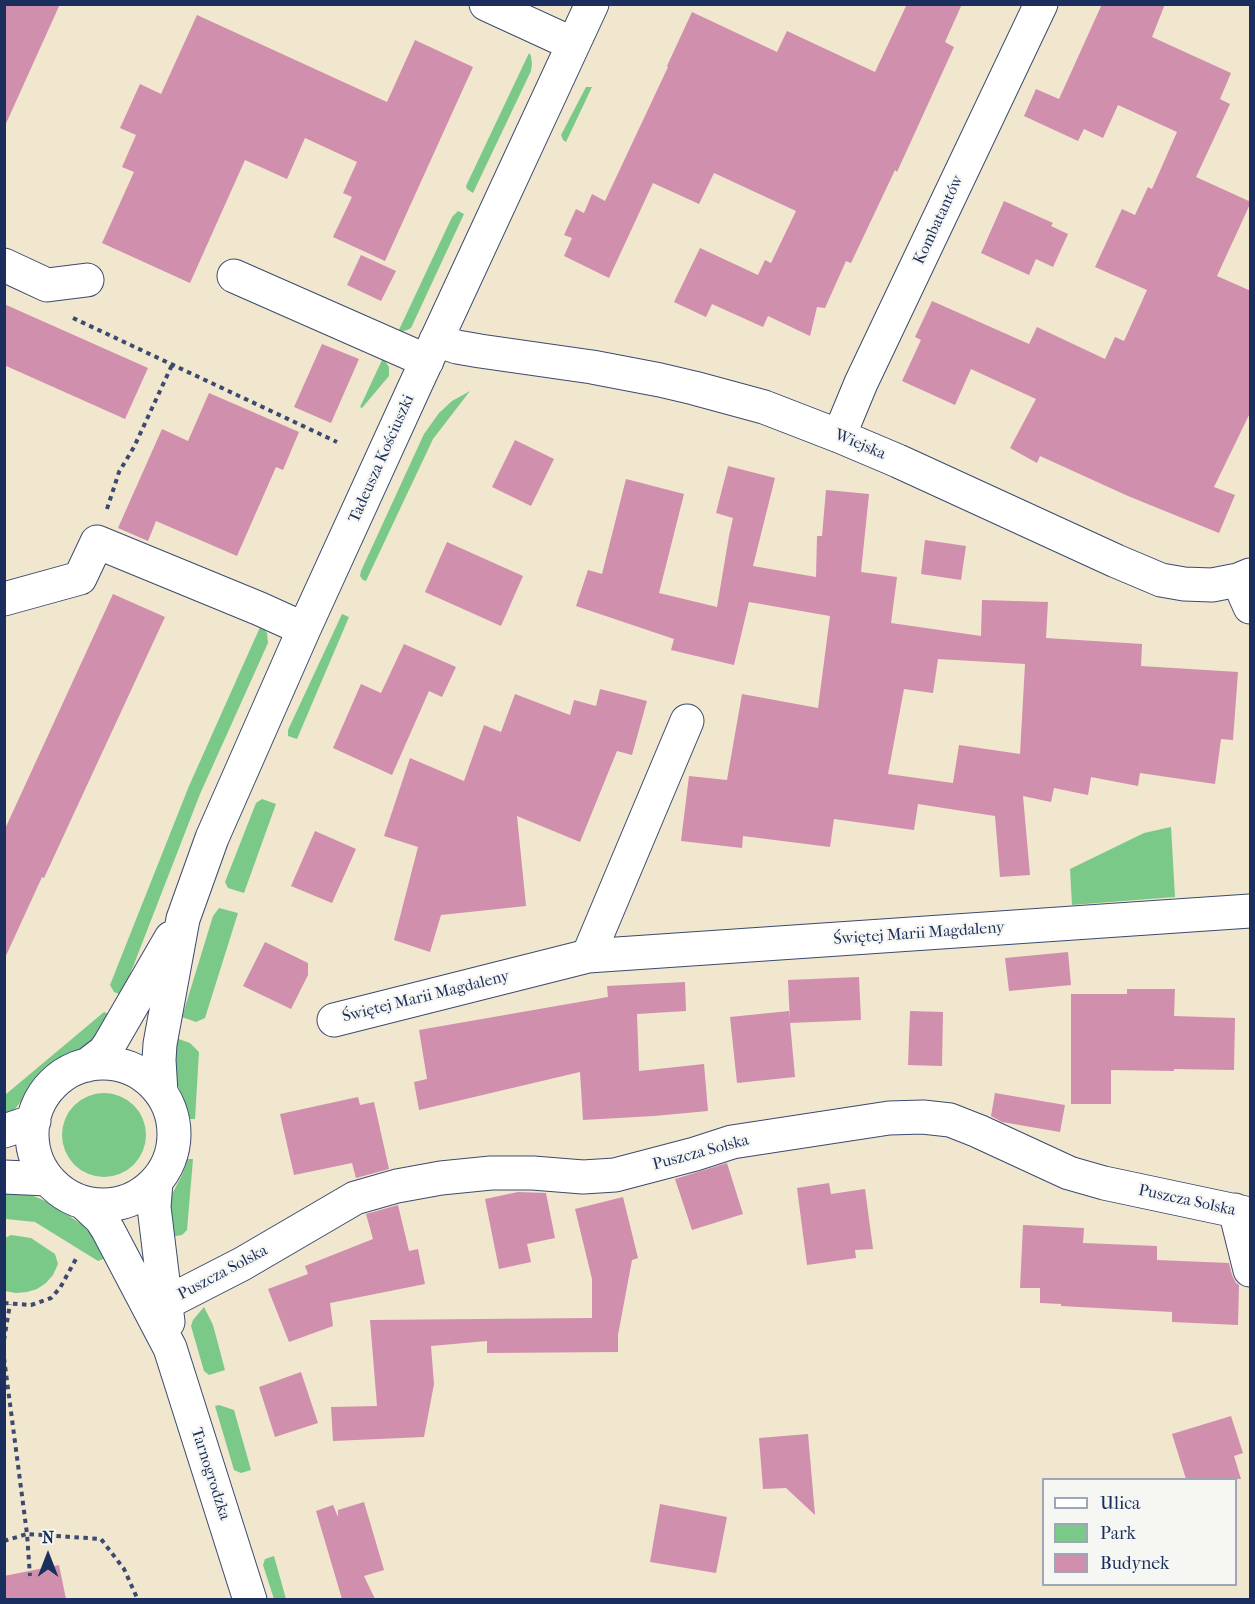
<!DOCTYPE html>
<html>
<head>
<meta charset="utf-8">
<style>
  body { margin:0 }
  #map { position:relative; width:1255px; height:1604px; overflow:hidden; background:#f1e6ce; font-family:"IM FELL French Canon",serif }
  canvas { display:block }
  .frame { position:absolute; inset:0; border:6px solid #1b2f5e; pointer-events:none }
  .legend { position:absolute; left:1042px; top:1478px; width:195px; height:108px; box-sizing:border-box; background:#f6f6f2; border:2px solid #9ea6b7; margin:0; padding:8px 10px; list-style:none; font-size:18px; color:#1b2f5e }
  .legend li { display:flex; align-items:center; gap:12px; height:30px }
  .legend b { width:30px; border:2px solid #9ea6b7 }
  .north { position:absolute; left:18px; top:1526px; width:60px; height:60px; -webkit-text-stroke:4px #f6f6f2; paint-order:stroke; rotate:0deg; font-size:16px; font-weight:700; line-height:24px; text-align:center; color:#1b2f5e }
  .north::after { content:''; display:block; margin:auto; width:21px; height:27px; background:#1b2f5e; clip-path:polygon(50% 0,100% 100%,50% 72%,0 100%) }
</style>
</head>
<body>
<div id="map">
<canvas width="1255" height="1604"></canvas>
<div class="frame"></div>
<ul class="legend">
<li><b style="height:8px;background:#fff"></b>Ulica</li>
<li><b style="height:16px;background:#7ac989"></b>Park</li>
<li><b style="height:16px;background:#d08fad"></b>Budynek</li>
</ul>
<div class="north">N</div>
</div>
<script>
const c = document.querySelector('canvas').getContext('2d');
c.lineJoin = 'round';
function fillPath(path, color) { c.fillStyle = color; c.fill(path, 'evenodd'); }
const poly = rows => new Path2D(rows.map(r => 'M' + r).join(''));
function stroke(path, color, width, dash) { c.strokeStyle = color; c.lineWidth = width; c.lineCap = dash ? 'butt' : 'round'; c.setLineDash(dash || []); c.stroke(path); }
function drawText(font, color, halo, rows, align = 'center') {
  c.font = font + ' "IM FELL French Canon",serif'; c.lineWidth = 4.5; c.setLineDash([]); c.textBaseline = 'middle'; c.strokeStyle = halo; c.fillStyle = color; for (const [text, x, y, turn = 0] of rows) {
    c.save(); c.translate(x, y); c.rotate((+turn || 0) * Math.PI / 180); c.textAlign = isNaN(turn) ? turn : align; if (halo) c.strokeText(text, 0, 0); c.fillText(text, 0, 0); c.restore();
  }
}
const green = poly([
  [529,53,531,56,532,64,531,71,473,193,467,189,466,186],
  [586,87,592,87,566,142,563,140,561,135],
  [458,211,464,214,411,328,407,330,398,332,452,217],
  [383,358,389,367,389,376,362,408,360,407],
  [470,391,433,439,366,581,363,580,360,576,361,571,424,434,439,413,452,401],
  [342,614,349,617,297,739,288,736,288,730],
  [261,625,267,633,268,643,200,794,122,995,114,992,110,985,189,786],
  [262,799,276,804,244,893,228,888,225,882,256,803],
  [1171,827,1175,897,1072,905,1070,869,1144,833],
  [219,908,238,913,205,1018,196,1022,182,1017,213,916],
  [104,1012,112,1015,107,1026,84,1049,57,1062,48,1067,15,1109,5,1116,5,1095],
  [176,1038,190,1043,199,1052,195,1119,190,1119,187,1107,175,1079],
  '62 1135a42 42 0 1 1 84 0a42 42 0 1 1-84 0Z',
  [188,1159,193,1159,187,1230,182,1235,170,1237,169,1228,171,1196,182,1175],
  [5,1189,29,1194,50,1203,81,1224,94,1237,106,1258,98,1261,35,1222,6,1219,5,1218],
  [11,1235,31,1238,55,1254,58,1264,53,1275,46,1283,37,1289,27,1292,16,1293,5,1291,5,1238],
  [204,1307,213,1325,225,1370,209,1375,204,1371,191,1326,193,1320],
  [219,1405,234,1410,251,1470,241,1473,234,1470,215,1406],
  [274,1556,286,1599,274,1599,263,1565,265,1559]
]);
const building = poly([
  [4,4,60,4,4,128],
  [907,4,962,4,945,42,954,47,897,172,895,170,851,263,846,261,825,308,817,307,810,336,768,316,763,327,712,304,706,317,674,302,700,248,758,275,765,260,771,263,796,211,714,173,699,204,653,183,609,278,564,256,572,238,564,235,576,209,584,213,592,194,605,201,668,67,667,66,692,12,777,52,787,31,875,72],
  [1102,4,1165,4,1152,37,1231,73,1220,99,1230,104,1196,177,1251,202,1217,276,1251,291,1251,411,1214,487,1235,495,1219,533,1128,496,1040,456,1037,463,1010,448,1036,399,971,369,955,405,902,381,921,340,915,337,932,301,1029,344,1037,327,1105,359,1115,337,1124,341,1147,290,1095,267,1122,209,1135,215,1148,187,1152,189,1177,132,1118,105,1103,138,1084,129,1078,141,1024,116,1036,89,1059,99],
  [197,15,387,102,415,40,473,67,385,261,333,237,352,197,343,193,357,162,305,138,287,179,245,160,190,283,102,243,134,172,122,167,136,135,120,128,140,84,161,94],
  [1004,201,1053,223,1051,226,1068,234,1053,267,1036,259,1029,275,981,253],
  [361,255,396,271,381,301,347,285],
  [4,304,148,368,125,419,4,365],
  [322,344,359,359,331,423,294,407],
  [209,393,299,432,283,470,276,467,237,556,156,521,148,541,118,528,162,429,188,441],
  [515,440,554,459,531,506,492,487],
  [728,466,775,478,753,566,816,577,817,536,822,536,826,490,869,494,861,572,897,577,891,623,981,636,982,600,1048,602,1046,638,1142,644,1141,666,1238,672,1233,740,1221,739,1215,784,1140,773,1138,786,1091,777,1088,795,1054,788,1051,802,1023,796,1030,875,1000,877,995,816,918,804,914,830,834,819,830,847,743,836,742,848,681,841,689,776,727,780,742,694,818,708,830,616,749,602,734,665,671,650,674,639,576,606,588,570,602,574,626,479,684,494,659,593,717,607,729,536,733,518,716,513],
  [938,659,1025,664,1020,754,959,745,953,783,888,774,904,689,933,693],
  [925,540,966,546,961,580,921,574],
  [447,542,523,576,501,626,425,592],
  [113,594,165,617,44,878,42,877,4,960,4,831],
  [404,644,456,667,442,697,429,691,392,775,333,748,361,684,381,693],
  [600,689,647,701,632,755,617,751,580,842,517,816,526,906,441,915,430,952,394,940,418,847,384,836,410,758,464,781,484,725,501,732,515,694,570,715,574,700,596,706],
  [315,831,356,849,332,903,291,886],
  [265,942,308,963,308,975,291,1009,243,986],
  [1068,952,1071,985,1009,991,1005,958],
  [859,977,861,1020,790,1023,788,980],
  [685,982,686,1011,637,1014,639,1071,704,1064,708,1111,654,1116,583,1120,580,1072,419,1110,414,1082,427,1079,419,1030,608,997,607,986],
  [1127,989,1175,989,1174,1016,1235,1018,1234,1070,1174,1069,1174,1071,1111,1070,1111,1104,1071,1104,1071,994,1127,994],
  [789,1011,795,1077,737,1083,730,1017],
  [910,1011,943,1012,942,1066,908,1065],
  [995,1093,1065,1105,1060,1132,1002,1122,991,1116],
  [358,1097,360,1105,374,1102,389,1169,356,1178,352,1163,294,1175,280,1114],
  [727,1163,743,1214,692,1230,675,1179],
  [829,1183,831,1194,865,1189,873,1249,855,1250,856,1258,807,1265,797,1188],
  [518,1192,546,1193,555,1238,527,1244,531,1262,499,1269,485,1199],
  [623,1197,638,1258,632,1260,618,1335,618,1352,487,1353,487,1341,431,1346,434,1384,424,1437,333,1441,331,1407,377,1406,370,1320,592,1318,592,1279,575,1209],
  [398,1205,409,1251,418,1249,425,1284,330,1303,333,1326,289,1342,268,1289,308,1274,305,1266,373,1239,366,1214],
  [1023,1225,1084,1228,1083,1243,1157,1246,1157,1260,1229,1263,1232,1275,1236,1283,1239,1285,1238,1325,1172,1322,1172,1312,1061,1306,1061,1304,1040,1303,1040,1288,1020,1288],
  [301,1372,318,1423,275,1437,259,1387],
  [1231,1416,1243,1453,1234,1456,1241,1479,1186,1479,1172,1434],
  [808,1434,815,1515,786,1488,763,1489,759,1438],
  [364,1502,384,1570,364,1576,375,1599,342,1599,316,1511,333,1505,338,1517,338,1510],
  [660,1504,727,1517,716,1573,650,1562],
  [59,1565,66,1599,4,1599,4,1576]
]);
const path = poly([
  [73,318,337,442],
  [107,509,119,472,134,447,172,365],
  [4,1303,31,1305,51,1298,60,1288,77,1257],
  [4,1340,10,1304],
  [4,1358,27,1534,101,1539,124,1569,138,1600],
  [4,1541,27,1534,30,1576]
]);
const minor = poly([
  [486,4,573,44],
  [4,265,47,285,87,280],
  [234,276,427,361],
  [436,340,457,347,480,351,592,367,660,380,694,388,764,407,839,436,898,461,1116,561,1161,580,1184,584,1212,585,1238,580,1250,575],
  [839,436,861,383,1041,4],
  [1238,580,1250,607],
  [4,599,80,578,97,542,260,609,304,629],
  [588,956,687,721],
  [334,1020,588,956,1250,911],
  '32 1134a71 71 0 1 1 142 0a71 71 0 1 1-142 0Z',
  [87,1065,104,1052,109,1045,171,938],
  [161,1093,159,1060,160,1044,183,919,212,838,304,629,415,386,592,4],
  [4,1131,34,1121],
  [4,1177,48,1179],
  [156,1182,154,1207,168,1322],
  [84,1203,101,1219,108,1230,170,1348,250,1600],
  [1235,1210,1250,1270],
  [166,1303,242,1264,355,1198,397,1186,441,1178,491,1173,533,1173,583,1177,615,1175,695,1154,732,1142,889,1118,923,1117,950,1120,978,1131,1069,1173,1104,1183,1250,1214]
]);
const streetNames = [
  ["Kombatantów",939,220,-65],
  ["Wiejska",860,445,23],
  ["Tadeusza Kościuszki",382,459,-66],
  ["Świętej Marii Magdaleny",919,934,-4],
  ["Świętej Marii Magdaleny",426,997,-14],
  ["Puszcza Solska",701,1153,-15],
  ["Puszcza Solska",1187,1201,12],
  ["Puszcza Solska",223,1273,-28],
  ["Tarnogrodzka",210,1474,72]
];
fillPath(green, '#7ac989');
fillPath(building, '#d08fad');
stroke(minor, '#3b4a6f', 35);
stroke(path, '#3b4a6f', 4, [4.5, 4.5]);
stroke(minor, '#fff', 33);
drawText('16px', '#1b2f5e', '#f6f6f2', streetNames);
</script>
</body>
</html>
